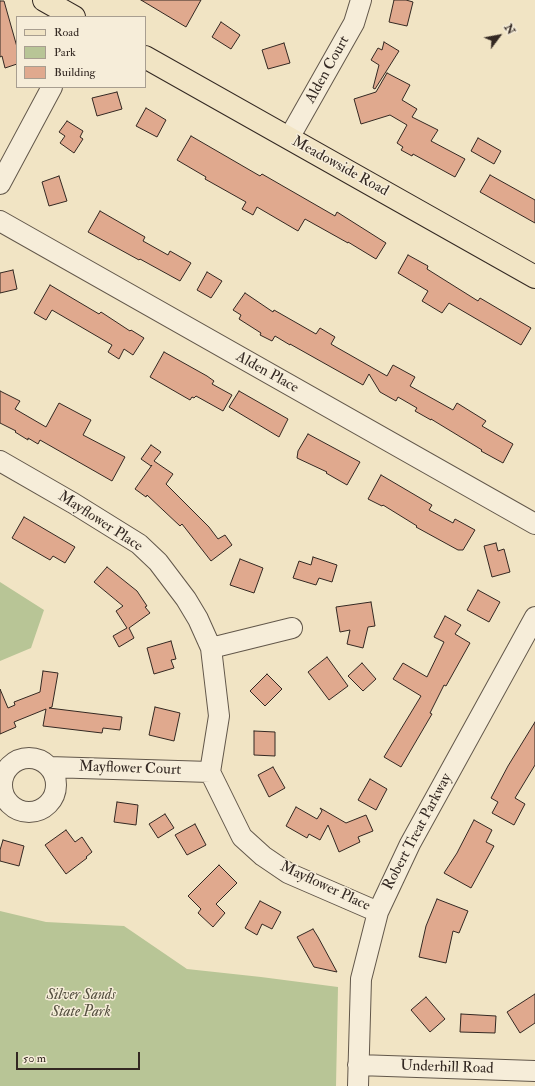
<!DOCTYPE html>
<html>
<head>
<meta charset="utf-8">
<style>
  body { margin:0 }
  #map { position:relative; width:535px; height:1086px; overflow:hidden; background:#f1e4c4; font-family:"IM FELL Double Pica",serif }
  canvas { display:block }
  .legend { position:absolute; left:16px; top:16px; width:130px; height:72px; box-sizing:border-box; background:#f6edd9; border:1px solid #a89e90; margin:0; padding:5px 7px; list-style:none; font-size:12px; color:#332822 }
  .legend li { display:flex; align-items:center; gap:8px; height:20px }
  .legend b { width:20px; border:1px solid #a89e90 }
  .north { position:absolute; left:479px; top:16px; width:40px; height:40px; -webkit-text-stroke:3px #f6edd9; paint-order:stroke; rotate:58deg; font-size:11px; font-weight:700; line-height:16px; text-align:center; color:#332822 }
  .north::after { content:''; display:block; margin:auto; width:14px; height:18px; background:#332822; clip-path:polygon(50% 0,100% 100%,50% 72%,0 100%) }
  .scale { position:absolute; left:16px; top:1052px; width:124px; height:18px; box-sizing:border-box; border:2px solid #332822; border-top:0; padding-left:5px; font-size:12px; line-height:14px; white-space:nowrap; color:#332822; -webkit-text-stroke:3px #f6edd9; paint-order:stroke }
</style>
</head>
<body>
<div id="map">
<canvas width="535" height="1086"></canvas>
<ul class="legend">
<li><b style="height:5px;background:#f1e4c4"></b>Road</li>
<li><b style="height:11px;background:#b8c596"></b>Park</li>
<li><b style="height:11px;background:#e0a98e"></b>Building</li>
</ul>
<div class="north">N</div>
<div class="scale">50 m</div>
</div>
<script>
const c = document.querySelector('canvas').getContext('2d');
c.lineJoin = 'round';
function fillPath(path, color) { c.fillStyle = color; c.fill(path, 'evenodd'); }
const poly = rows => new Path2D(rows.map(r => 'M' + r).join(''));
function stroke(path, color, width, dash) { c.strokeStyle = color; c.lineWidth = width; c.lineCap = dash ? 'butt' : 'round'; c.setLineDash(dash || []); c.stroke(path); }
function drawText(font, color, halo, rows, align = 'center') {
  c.font = font + ' "IM FELL Double Pica",serif'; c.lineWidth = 3; c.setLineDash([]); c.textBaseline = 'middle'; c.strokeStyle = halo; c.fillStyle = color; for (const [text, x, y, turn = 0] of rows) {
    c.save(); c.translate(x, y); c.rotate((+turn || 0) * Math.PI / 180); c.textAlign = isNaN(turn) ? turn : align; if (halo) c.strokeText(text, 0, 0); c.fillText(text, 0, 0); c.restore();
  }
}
const green = poly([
  [0,582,44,610,31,648,0,661],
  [0,911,46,922,124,926,187,969,261,977,338,987,336,1086,0,1086]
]);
const building = poly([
  [141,0,201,0,186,27,141,0],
  [394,0,406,0,413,2,407,26,389,22,394,0],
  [0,1,4,1,17,47,17,64,5,68,2,56,0,57,0,1],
  [221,22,240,35,231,49,212,37,221,22],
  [384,42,399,51,375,89,373,88,379,65,371,60,378,48,382,50,384,42],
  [284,43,290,63,268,69,262,50,284,43],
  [387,73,410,85,402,100,417,109,412,117,438,130,431,141,465,159,455,177,413,154,412,156,401,150,403,147,397,143,407,125,390,115,361,124,354,99,376,92,387,73],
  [117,92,122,109,97,116,92,98,117,92],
  [146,108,166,120,157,137,136,126,146,108],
  [67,121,83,131,80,137,83,139,74,153,60,143,65,136,59,132,67,121],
  [191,136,260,176,262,174,335,216,337,212,386,243,376,259,348,242,348,243,305,219,298,231,257,207,253,215,242,209,246,202,205,179,206,177,177,160,191,136],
  [478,138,501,151,494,164,471,151,478,138],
  [490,175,535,200,535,223,480,192,490,175],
  [59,176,67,201,49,206,42,182,59,176],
  [100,211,145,237,143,241,168,255,170,251,191,263,180,281,140,259,139,260,88,232,100,211],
  [408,255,428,266,427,269,478,301,480,298,531,328,521,345,449,303,442,313,422,301,428,291,398,273,408,255],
  [13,270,17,289,0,293,0,273,13,270],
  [207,272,222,281,211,298,197,290,207,272],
  [50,285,99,314,101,312,130,331,131,330,144,338,133,355,124,349,119,359,108,352,112,345,52,310,46,320,34,313,50,285],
  [245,293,273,312,274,310,316,334,320,328,335,337,331,344,336,347,387,376,393,365,415,377,410,386,453,410,457,403,486,421,482,426,513,444,503,463,481,451,482,450,431,419,431,420,415,411,417,408,398,397,396,401,380,392,369,374,363,385,290,344,290,345,275,336,272,341,260,335,261,333,239,319,241,315,233,310,245,293],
  [164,352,207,376,214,381,212,384,232,395,223,411,196,396,194,398,192,397,190,400,150,377,164,352],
  [0,391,20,401,15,409,46,427,59,403,91,420,83,435,125,457,112,481,40,440,38,444,28,438,28,440,15,432,16,431,0,423,0,391],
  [239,391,288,419,279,437,229,407,239,391],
  [308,434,360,462,347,485,326,473,327,472,297,458,298,451,308,434],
  [151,445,161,452,154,461,173,474,166,484,209,527,218,539,225,535,232,545,211,561,182,524,180,526,147,495,146,497,135,489,152,465,151,466,141,459,151,445],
  [381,475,432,505,429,510,453,523,455,519,475,530,463,550,458,550,416,527,417,526,383,505,382,506,368,499,381,475],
  [24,517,75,547,65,563,53,556,50,560,12,538,24,517],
  [496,543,498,551,504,549,510,572,492,577,484,546,496,543],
  [313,557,337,565,332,582,319,578,316,585,293,578,299,561,311,565,313,557],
  [240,559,263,568,254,593,230,585,240,559],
  [107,567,137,591,147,606,145,607,150,613,129,628,134,638,119,647,113,636,127,628,116,611,123,606,94,582,107,567],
  [478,590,500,602,489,622,467,610,478,590],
  [371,602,375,626,368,627,363,648,347,644,350,630,340,632,336,607,371,602],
  [445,616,461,625,455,634,470,643,446,686,444,685,430,713,432,714,401,767,384,757,421,696,393,679,403,663,427,677,444,642,434,637,445,616],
  [171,641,176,659,171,660,174,668,154,674,147,648,171,641],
  [327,657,348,686,329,700,308,672,327,657],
  [362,663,376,679,363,691,348,676,362,663],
  [43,671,58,673,52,707,49,708,122,717,120,730,103,728,102,733,43,726,46,709,14,722,16,727,0,734,0,689,8,708,15,705,14,702,40,692,43,671],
  [267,674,282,689,265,706,250,691,267,674],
  [155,707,180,713,174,741,149,735,155,707],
  [535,722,535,765,515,798,525,804,514,825,492,813,498,802,491,798,508,766,535,722],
  [254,731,275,732,275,756,254,755,254,731],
  [273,767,285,788,269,797,258,775,273,767],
  [370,779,387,789,376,810,358,800,370,779],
  [117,802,138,805,136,825,114,822,117,802],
  [296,807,317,819,322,811,320,808,346,823,366,815,373,831,358,837,360,842,339,852,328,825,320,840,309,834,307,838,286,826,296,807],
  [165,814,174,828,158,838,149,824,165,814],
  [474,820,492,830,486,842,494,846,471,888,444,873,457,853,474,820],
  [195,824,206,845,187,855,175,835,195,824],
  [66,830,75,842,82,837,92,852,86,857,87,858,66,874,45,845,66,830],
  [3,840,24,846,19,866,0,861,0,850,3,840],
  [219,865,237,883,216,904,225,913,213,927,198,913,201,909,188,896,219,865],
  [437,899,468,911,459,933,453,931,446,963,419,957,426,926,437,899],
  [260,901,281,912,272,929,262,924,257,935,245,928,260,901],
  [313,929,318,937,337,972,314,967,297,937,313,929],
  [535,994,535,1023,520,1033,507,1012,535,994],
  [426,997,445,1019,430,1032,411,1010,426,997],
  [461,1014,496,1016,495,1033,460,1032,461,1014]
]);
const minor = poly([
  [289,138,354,23,361,0],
  [0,184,52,87],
  [0,221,535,524],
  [0,461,73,503,139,544,158,562,186,599,198,619,211,648,219,716,210,772,242,837,263,856,288,873,378,912],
  [211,648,292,628],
  '2 785a27 27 0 1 1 54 0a27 27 0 1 1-54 0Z',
  [49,767,210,772],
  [358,1065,535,1071],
  [358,1086,361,979,378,912,410,844,535,617]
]);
const major = poly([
  [44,0,74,17],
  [145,57,535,277]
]);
const streetNames = [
  ["Alden Court",328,70,-61],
  ["Meadowside Road",340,167,29],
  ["Alden Place",267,373,29],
  ["Mayflower Place",100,522,33],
  ["Mayflower Court",130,769,2],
  ["Robert Treat Parkway",418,832,-62],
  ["Mayflower Place",325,887,25],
  ["Underhill Road",447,1068,2]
];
const parkNames = [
  ["Silver Sands",81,996],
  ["State Park",81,1013]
];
fillPath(green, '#b8c596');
fillPath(building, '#e0a98e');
stroke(building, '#332822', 1);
stroke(minor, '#62574a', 22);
stroke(major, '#332822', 24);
stroke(minor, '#f6edd9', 20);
stroke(major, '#f1e4c4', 22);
drawText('15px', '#332822', '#f6edd9', streetNames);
drawText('italic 15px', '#544f3f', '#f6edd9', parkNames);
</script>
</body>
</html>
